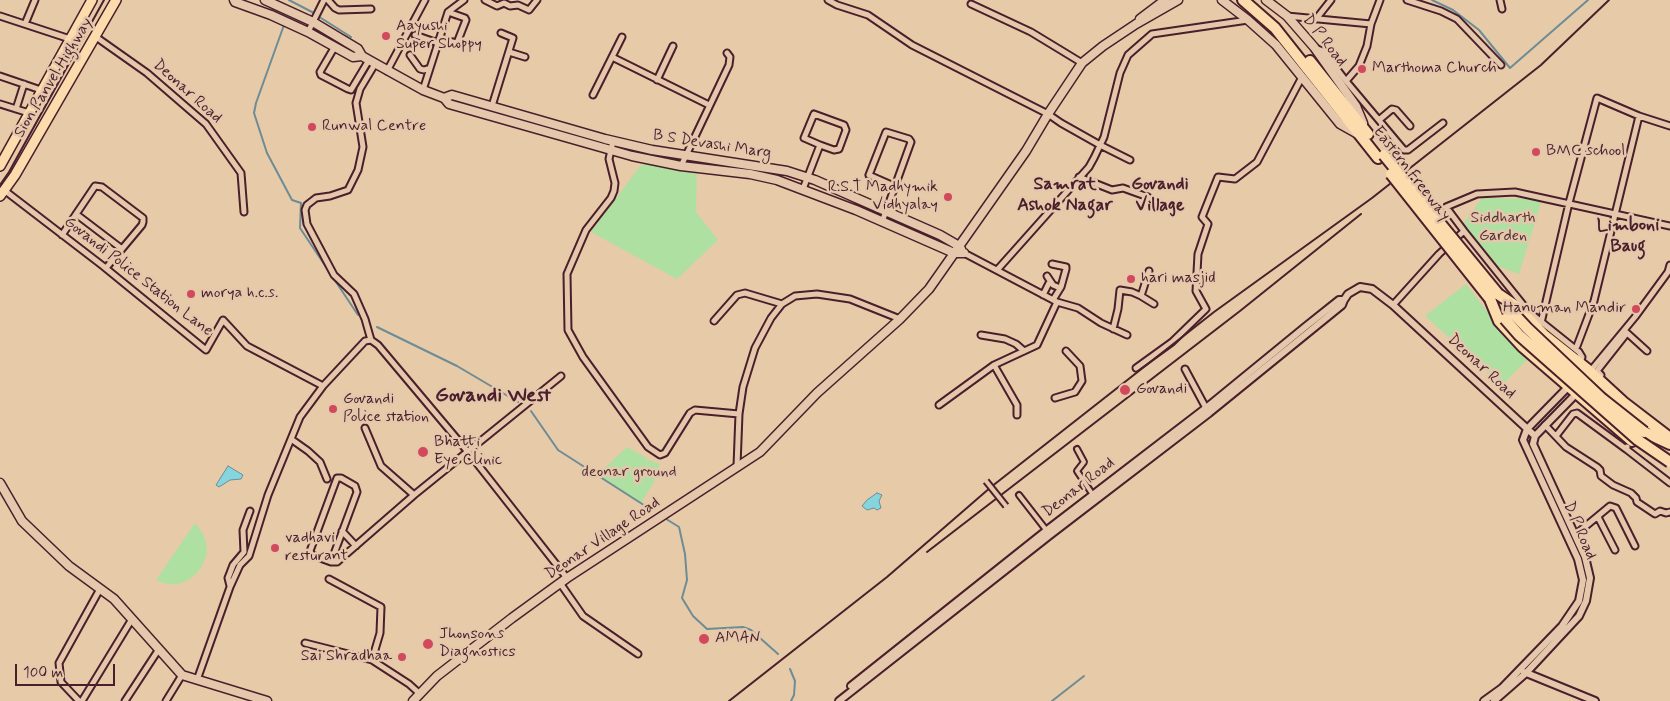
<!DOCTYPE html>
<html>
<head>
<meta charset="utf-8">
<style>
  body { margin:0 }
  #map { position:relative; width:1670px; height:701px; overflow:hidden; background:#e7caa8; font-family:Mynerve,sans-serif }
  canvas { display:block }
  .scale { position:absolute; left:15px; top:664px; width:100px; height:22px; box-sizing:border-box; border:2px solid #4a1f2b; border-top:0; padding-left:6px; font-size:15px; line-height:18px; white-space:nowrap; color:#4a1f2b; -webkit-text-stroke:4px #e5c8ac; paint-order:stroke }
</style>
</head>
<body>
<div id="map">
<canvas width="1670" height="701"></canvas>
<div class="scale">100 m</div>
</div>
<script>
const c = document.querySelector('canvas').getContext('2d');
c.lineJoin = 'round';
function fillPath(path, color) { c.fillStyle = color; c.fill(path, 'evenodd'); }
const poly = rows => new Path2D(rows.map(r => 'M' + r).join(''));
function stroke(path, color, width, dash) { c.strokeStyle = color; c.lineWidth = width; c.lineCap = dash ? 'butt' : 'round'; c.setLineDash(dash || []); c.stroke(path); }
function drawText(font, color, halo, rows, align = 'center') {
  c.font = font + ' Mynerve,sans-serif'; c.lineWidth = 5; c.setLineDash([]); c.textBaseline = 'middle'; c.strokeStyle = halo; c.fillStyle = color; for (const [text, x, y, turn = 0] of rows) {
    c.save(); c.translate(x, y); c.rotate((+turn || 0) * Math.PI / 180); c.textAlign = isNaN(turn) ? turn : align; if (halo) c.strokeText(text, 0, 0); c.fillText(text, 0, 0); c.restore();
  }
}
const green = poly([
  [648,163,697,166,696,212,718,240,677,279,591,232,640,166],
  [1482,198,1542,199,1519,274,1495,265,1463,224],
  [1466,284,1507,337,1529,358,1502,385,1425,316],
  [627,447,647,458,647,462,649,460,660,464,654,482,641,503,597,475],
  [195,523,202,532,206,542,207,553,203,564,197,573,188,580,178,584,167,584,156,580]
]);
const water = poly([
  [228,466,243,475,241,479,230,480,219,487,216,485,228,466],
  [877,493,882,495,879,501,881,508,877,510,874,508,867,510,862,506,867,500,877,493]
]);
const stream = poly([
  [289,0,312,12],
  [1432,0,1453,10,1479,30,1510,68,1588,0],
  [321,18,351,37],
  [284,25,256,103,254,113,267,153,292,200,301,203,300,228,358,315],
  [377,327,457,366,518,402],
  [531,411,558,450,650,509],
  [663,517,679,527,685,554,687,580,682,598,693,616,707,629,743,627,751,630,778,654],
  [790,669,795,681,794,695,791,701],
  [1052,701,1084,676]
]);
const pedestrian = poly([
  [1077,449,1084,462,1077,471,1093,495],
  [1019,495,1047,531]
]);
const minor = poly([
  [328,0,335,8,339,10,371,9],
  [485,0,497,6,504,3,510,6,518,5,529,10,537,0],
  [828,0,837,5,868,15,912,45,1048,114,1061,123,1100,145,1130,160],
  [1407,0,1441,11,1457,19,1501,65],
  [1500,0,1502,9],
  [971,4,1031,32,1082,63],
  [0,16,70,39],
  [1287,16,1371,24,1380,0],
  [1316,19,1331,0],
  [25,24,35,0],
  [308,32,324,0],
  [415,35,438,43],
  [96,37,147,73,206,124,241,173,244,212],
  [439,39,457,43,466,20,465,18,448,12],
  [334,48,320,72,321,75,348,89,351,90,369,60],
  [1315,48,1323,51,1346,81,1359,66,1367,46,1371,24],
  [509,52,525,57],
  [410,55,420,69,424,70,430,68],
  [612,57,709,105],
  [387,71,425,0],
  [0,76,41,90],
  [657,80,673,46],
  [1346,81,1404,150,1408,150,1443,123],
  [423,90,448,12,464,0],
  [593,95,622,37],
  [0,104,29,113],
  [492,106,513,38,501,33],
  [16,109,24,84],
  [1379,120,1392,109,1396,110,1410,126],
  [613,141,609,159,615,183,614,191,611,198,586,230,567,274,568,330,583,357,648,447,660,455,665,453,690,413,695,410,739,414],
  [681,166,729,65,730,57,727,53],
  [1079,177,1112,190,1123,188,1148,197],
  [803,189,820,145,834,150,839,149,846,130,844,125,814,114,804,138,820,145],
  [4,190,103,266,206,350,223,320,247,346,323,386,365,341,371,340,378,345,468,452,567,578],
  [76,214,122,249],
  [882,222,911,142,909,139,886,132,869,175,894,186],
  [1464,231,1529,312,1579,352,1582,357,1580,363],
  [62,235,95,186,102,187,143,218,143,222,142,225,106,268],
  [1052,264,1066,267,1066,269,1061,287,1053,300],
  [998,269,1089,167,1094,158,1104,137,1120,73,1128,55,1152,34,1248,20],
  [1047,276,1053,285,1060,288],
  [1043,295,1050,281],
  [1141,296,1154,304],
  [1057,302,1078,308,1101,323,1127,335],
  [1393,305,1439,254,1464,231,1446,207,1477,194,1515,192,1670,226],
  [714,321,737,295,745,293,782,304],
  [1541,323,1569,203,1597,98,1639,116,1670,126],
  [1113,329,1118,309,1120,290,1132,292,1141,296,1149,271],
  [1626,332,1647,351],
  [981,335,1005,339,1016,344,1024,351],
  [371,340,365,319,354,294,334,275,307,224,305,210,307,205,316,198,330,196,348,190,358,170,363,147,356,103,360,89,375,64],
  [1577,346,1594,301,1639,116],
  [994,365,1017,405,1017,415],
  [1136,368,1172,342,1206,309,1196,291,1198,254,1208,224,1202,217,1218,177,1235,179,1257,162,1302,77],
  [1185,369,1206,408],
  [1592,369,1635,317,1668,272,1670,265],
  [1601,375,1597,371,1627,333],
  [1055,398,1075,392,1082,381,1080,366,1066,351],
  [939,405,994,365,1037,345,1057,302,964,253],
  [1545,425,1566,447,1597,467,1600,470,1601,476,1613,485,1631,493,1636,498,1637,502,1655,514,1660,511,1666,513,1670,512],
  [365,428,381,466,414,495],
  [1556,436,1573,414,1577,413,1626,449],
  [291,439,308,451,320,462,327,479],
  [1627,447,1626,449,1670,483],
  [737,466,739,414,743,387,755,348,771,318,782,304,795,296,817,294,850,299,900,319],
  [1598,517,1615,550],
  [342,531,356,546],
  [1575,535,1610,506,1616,508,1635,546],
  [331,562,357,492,355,486,341,478,337,478,310,551,312,555,331,562,337,562,414,495,561,376],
  [329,579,381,607,380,633,372,660,409,684,420,694],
  [560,583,583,616,638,654],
  [230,586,228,578,230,573,233,565,244,552,243,530,250,511],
  [305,643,372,660],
  [197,680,230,587,240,565,249,556,268,495,300,417,323,386],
  [79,701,61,682,59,663,100,589],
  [82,701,132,619],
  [125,701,159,649],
  [166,701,182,675]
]);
const tertiary = poly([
  [1535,436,1576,394,1592,374,1592,371],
  [1524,672,1595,701],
  [851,686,1047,530,1206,408,1305,327,1339,300,1344,300],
  [839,701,1050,535,1209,413,1342,305,1344,300,1348,294,1360,287,1372,289,1393,305,1535,436],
  [1484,701,1502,688,1562,626,1579,601,1583,580,1578,559,1523,440,1527,429,1570,385],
  [1494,701,1526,673,1579,616,1586,601,1590,578,1585,557,1533,444,1535,436]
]);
const secondary = poly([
  [234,0,235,2,271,15,308,32,353,57,362,56],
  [265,0,313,22,358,49,362,56,369,60,423,90,444,98,449,104,632,156,681,166,750,174,777,180,856,210,954,253,964,253],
  [1222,0,1248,20,1276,45,1340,124,1356,133],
  [1266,0,1287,16,1314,47,1356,106,1363,123],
  [1140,19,1165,0],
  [444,98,452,95,605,139,652,150,787,171,815,180,940,235,959,246,961,249],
  [0,483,22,521,69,566,114,599,182,675,267,701],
  [413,701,437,676,512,618,567,578,760,452,817,393,900,319,929,289,1026,151,1048,114,1082,63,1103,46,1136,24,1178,0]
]);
const trunk = poly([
  [0,166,92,0],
  [0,196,15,175,116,0]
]);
const motorway = poly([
  [1243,0,1275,28,1378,158],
  [1310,61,1368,134],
  [1498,294,1517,307,1544,335,1587,369,1623,402,1670,438],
  [1490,299,1499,321,1523,347,1632,441],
  [1644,432,1670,444]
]);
const rail = poly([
  [0,185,9,172,104,0],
  [927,552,1240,311,1361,214],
  [729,701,887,577,991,487,1214,312,1372,198,1541,65,1609,0]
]);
const pedestrianBridge = poly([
  [986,481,1006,506]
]);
const motorwayBridge = poly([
  [1384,155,1498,294],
  [1391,174,1490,299],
  [1513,313,1527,328,1601,398,1644,432],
  [1505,319,1519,335,1638,440,1670,462]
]);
const markers = [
  [386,36,5,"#d1495b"],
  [1362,69,5,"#d1495b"],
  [312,127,5,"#d1495b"],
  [1536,152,5,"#d1495b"],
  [948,197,5,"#d1495b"],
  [1131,279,5,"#d1495b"],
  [191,294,5,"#d1495b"],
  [1636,309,5,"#d1495b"],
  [1125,390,6,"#d1495b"],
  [333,409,5,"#d1495b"],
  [423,452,6,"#d1495b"],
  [275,548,5,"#d1495b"],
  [704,639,6,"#d1495b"],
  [428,644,6,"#d1495b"],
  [402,657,5,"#d1495b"]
];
const poiNames = [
  ["Aayushi",396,27],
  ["Super Shoppy",396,45],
  ["Marthoma Church",1372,69],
  ["Runwal Centre",322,127],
  ["BMC school",1546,152],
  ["R.S.T Madhymik",938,188,"right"],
  ["Vidhyalay",938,206,"right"],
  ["hari masjid",1141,279],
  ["morya h.c.s.",201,294],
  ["Hanuman Mandir",1626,309,"right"],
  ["Govandi",1136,390],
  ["Govandi",343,400],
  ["Police station",343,418],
  ["Bhatti",434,443],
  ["Eye Clinic",434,461],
  ["vadhavi",285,539],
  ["resturant",285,557],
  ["Jhonsons",439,635],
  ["Diagnostics",439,653],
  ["AMAN",715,639],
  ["Sai Shradhaa",392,657,"right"]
];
const streetNames = [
  ["D P Road",1324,41,52],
  ["Sion Panvel Highway",54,78,-59],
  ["Deonar Road",187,92,42],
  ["B S Devashi Marg",712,145,9],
  ["Eastern Freeway",1411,174,52],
  ["Govandi Police Station Lane",138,277,38],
  ["Deonar Road",1481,367,43],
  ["Deonar Road",1079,488,-38],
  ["D P Road",1579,531,67],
  ["Deonar Village Road",603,539,-34]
];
const parkNames = [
  ["Siddharth",1503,219],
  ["Garden",1503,237],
  ["deonar ground",629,473]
];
const neighbourhoodNames = [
  ["Samrat",1065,185],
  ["Ashok Nagar",1065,206],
  ["Govandi",1160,185],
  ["Village",1160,206],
  ["Limboni",1628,226],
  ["Baug",1628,247]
];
const districtNames = [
  ["Govandi West",493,397]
];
fillPath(green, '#ade0a1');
fillPath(water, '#84d5de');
stroke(water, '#6d8c96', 1);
stroke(stream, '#6d8c96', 2);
stroke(pedestrian, '#4a1f2b', 8);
stroke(minor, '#4a1f2b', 9);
stroke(tertiary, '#4a1f2b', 10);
stroke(secondary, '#4a1f2b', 11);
stroke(trunk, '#4a1f2b', 12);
stroke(motorway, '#4a1f2b', 14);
stroke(pedestrian, '#e5c8ac', 4);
stroke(minor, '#e5c8ac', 5);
stroke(tertiary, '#e5c8ac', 6);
stroke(secondary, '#e5c8ac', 8);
stroke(trunk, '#fcdcac', 9);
stroke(motorway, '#fcdcac', 10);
stroke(rail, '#4a1f2b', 2);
stroke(pedestrianBridge, '#4a1f2b', 8, []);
stroke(motorwayBridge, '#4a1f2b', 14, []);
stroke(pedestrianBridge, '#e5c8ac', 4);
stroke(motorwayBridge, '#fcdcac', 10);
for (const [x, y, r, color] of markers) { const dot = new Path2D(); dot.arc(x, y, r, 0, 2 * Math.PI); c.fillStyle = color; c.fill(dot); stroke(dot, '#e5c8ac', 2); }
drawText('16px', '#4a1f2b', '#e5c8ac', poiNames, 'left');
drawText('16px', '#4a1f2b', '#e5c8ac', streetNames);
drawText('16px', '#543237', '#e5c8ac', parkNames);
drawText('bold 18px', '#4a1f2b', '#e5c8ac', neighbourhoodNames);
drawText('bold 21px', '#4a1f2b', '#e5c8ac', districtNames);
</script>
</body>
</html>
